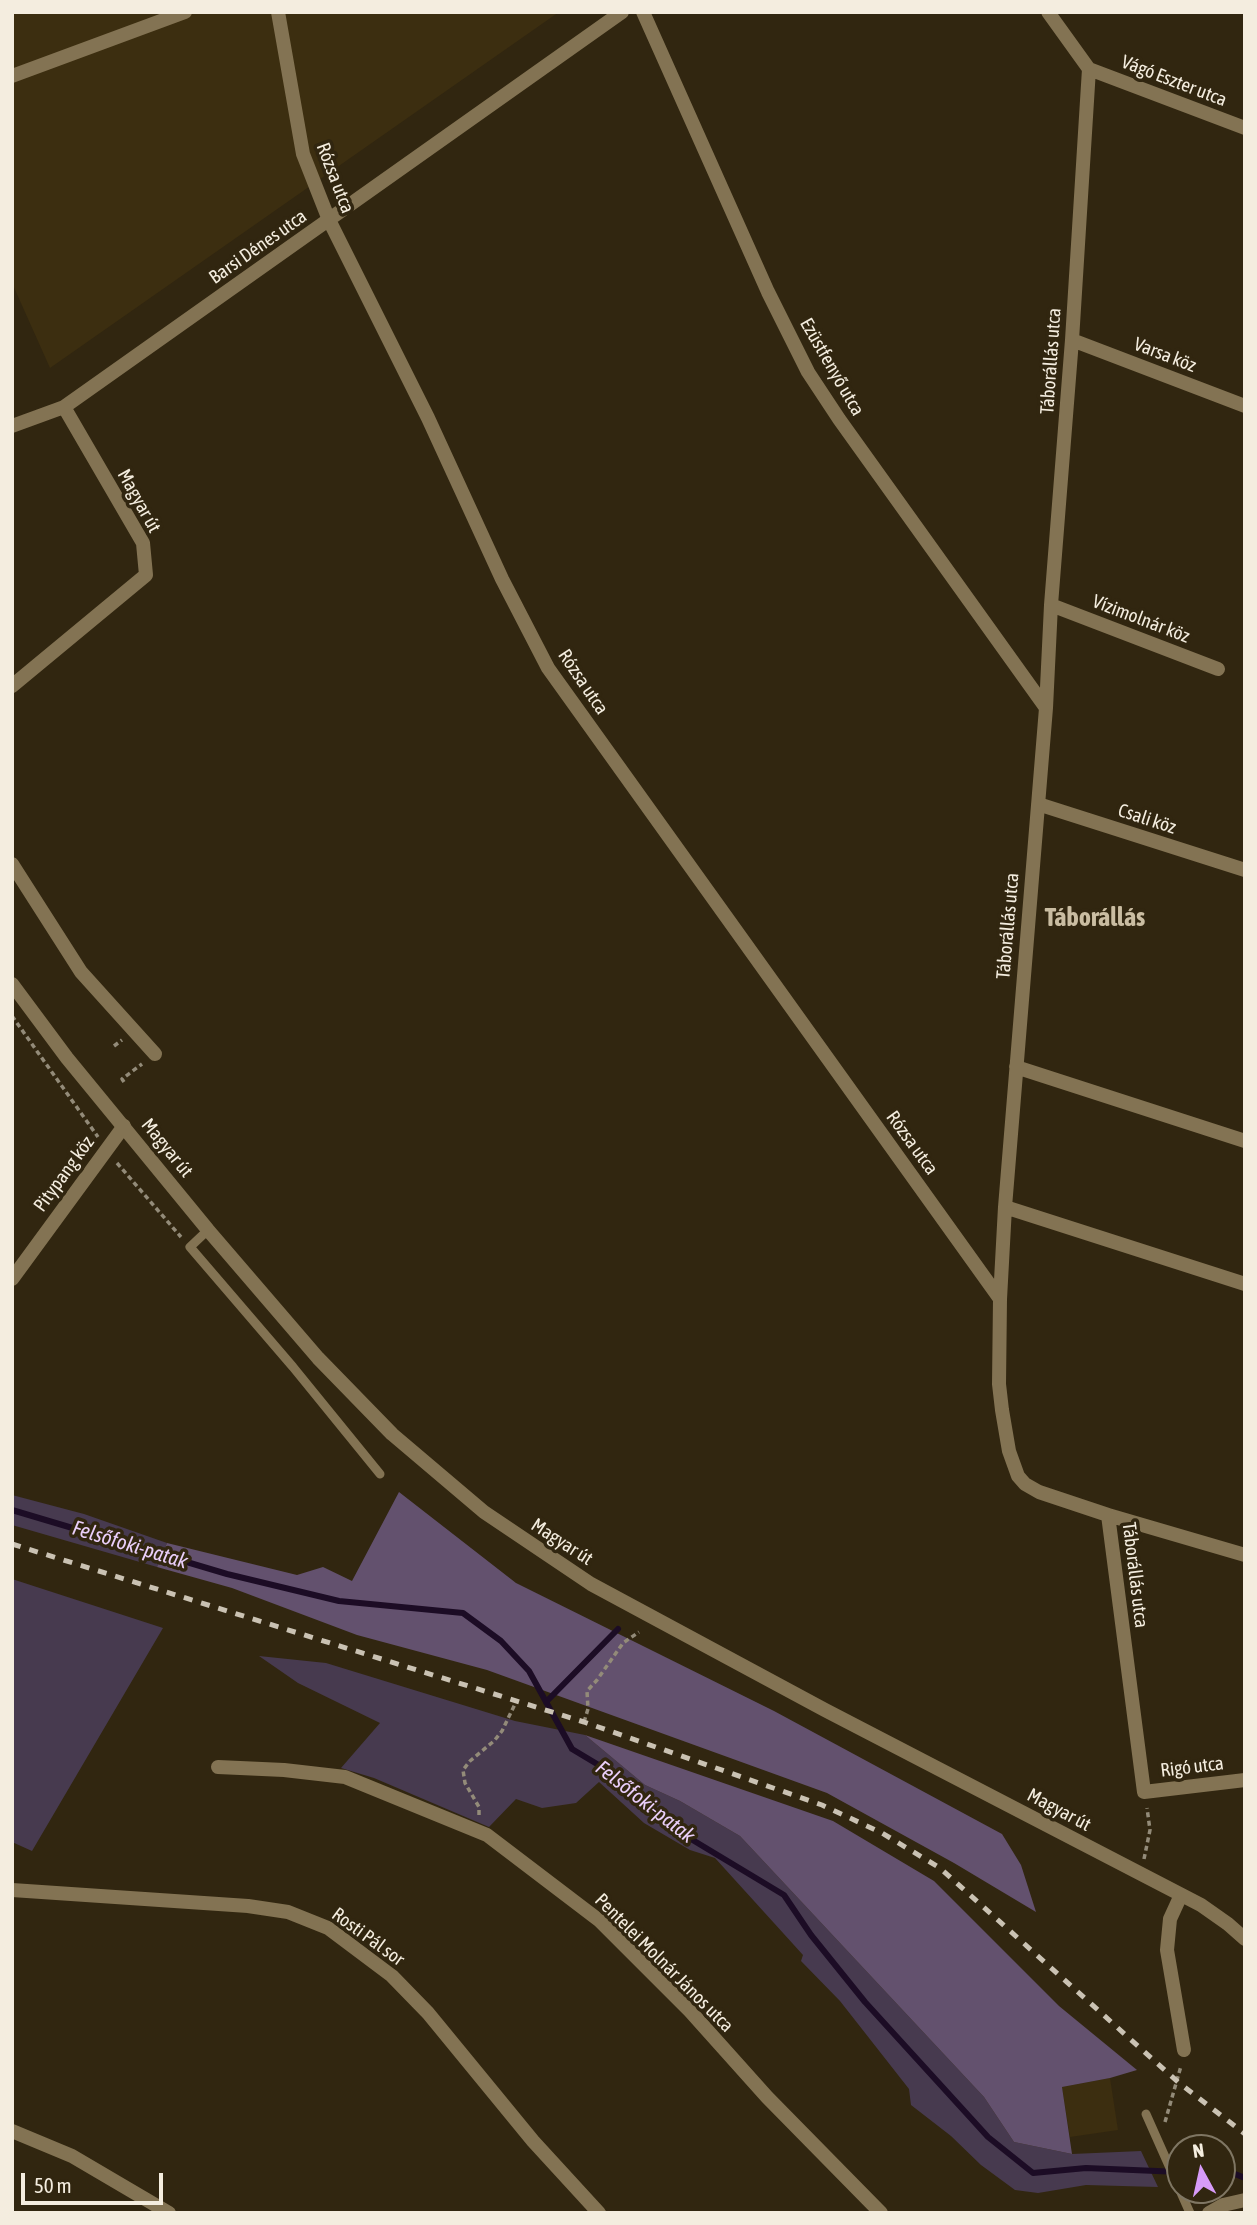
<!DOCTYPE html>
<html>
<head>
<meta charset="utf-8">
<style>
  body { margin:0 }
  #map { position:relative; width:1257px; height:2225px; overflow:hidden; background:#312610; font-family:"Asap Condensed",sans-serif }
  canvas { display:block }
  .frame { position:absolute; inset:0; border:14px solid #f4eddf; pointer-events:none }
  .north { position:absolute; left:1166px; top:2134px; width:70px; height:70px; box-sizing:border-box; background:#312610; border:2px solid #7f7663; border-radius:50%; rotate:352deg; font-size:19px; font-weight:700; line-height:28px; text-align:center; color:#f4eddf }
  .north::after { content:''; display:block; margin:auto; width:24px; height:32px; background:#d79bf9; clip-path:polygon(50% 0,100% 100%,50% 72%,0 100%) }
  .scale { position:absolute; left:21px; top:2173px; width:142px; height:32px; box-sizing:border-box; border:4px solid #f4eddf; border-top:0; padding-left:9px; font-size:21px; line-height:24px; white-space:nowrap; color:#f4eddf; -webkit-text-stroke:5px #312610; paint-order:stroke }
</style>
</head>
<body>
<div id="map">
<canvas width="1257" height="2225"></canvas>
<div class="frame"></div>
<div class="north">N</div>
<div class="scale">50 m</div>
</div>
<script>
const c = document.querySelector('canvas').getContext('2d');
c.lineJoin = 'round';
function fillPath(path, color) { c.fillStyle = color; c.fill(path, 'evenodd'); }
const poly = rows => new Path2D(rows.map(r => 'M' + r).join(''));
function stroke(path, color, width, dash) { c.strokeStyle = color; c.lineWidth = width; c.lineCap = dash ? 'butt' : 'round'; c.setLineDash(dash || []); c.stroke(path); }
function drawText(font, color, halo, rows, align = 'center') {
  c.font = font + ' "Asap Condensed",sans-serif'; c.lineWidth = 7; c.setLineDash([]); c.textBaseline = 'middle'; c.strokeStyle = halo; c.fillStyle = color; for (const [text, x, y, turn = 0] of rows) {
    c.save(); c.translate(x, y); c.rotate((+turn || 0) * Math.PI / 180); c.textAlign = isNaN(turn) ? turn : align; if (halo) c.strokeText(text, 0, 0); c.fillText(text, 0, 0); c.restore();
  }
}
const built = poly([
  [12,12,559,12,50,368,12,283],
  [1110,2078,1118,2130,1070,2137,1062,2087]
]);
const green = poly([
  [12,1495,84,1514,167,1543,157,1567,12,1525],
  [12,1579,163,1628,32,1851,12,1842],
  [259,1656,326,1663,515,1721,585,1735,645,1785,680,1801,740,1836,984,2097,1014,2142,1072,2154,1141,2151,1158,2187,1086,2185,1038,2193,1015,2190,981,2165,951,2136,911,2105,909,2089,840,2001,801,1961,803,1955,715,1858,690,1850,644,1823,599,1782,576,1803,542,1808,516,1799,489,1827,374,1778,341,1768,380,1723,298,1683]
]);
const forest = poly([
  [399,1492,516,1583,774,1711,1002,1834,1021,1865,1036,1912,954,1863,827,1793,487,1670,357,1635,232,1588,157,1567,167,1543,297,1575,323,1567,352,1581],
  [585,1735,833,1821,934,1881,1059,2006,1137,2070,1110,2078,1062,2087,1072,2154,1014,2142,984,2097,740,1836,680,1801,645,1785]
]);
const stream = poly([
  [12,1510,227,1574,339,1601,463,1613,501,1641,529,1671,572,1749,622,1779,638,1799,686,1836,784,1895,811,1935,865,2002,988,2137,1033,2173,1086,2168,1180,2172],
  [546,1702,618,1629],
  [1222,2173,1235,2174,1245,2178]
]);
const path = poly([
  [12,1016,98,1137],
  [114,1046,122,1040],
  [124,1082,122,1079,142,1064],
  [117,1163,181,1237],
  [584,1722,588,1709,587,1691,597,1680,623,1643,639,1632],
  [479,1815,479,1807,465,1783,463,1770,470,1761,494,1741,502,1731,516,1702],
  [1144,1859,1150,1830,1147,1808],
  [1165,2122,1181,2066]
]);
const service = poly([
  [208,1230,190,1247,293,1367,380,1474],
  [1146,2114,1190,2213]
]);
const minor = poly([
  [278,12,303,154,329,220,428,418,502,579,548,668,1000,1299],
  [643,12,768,292,808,372,839,419,1046,708],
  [1048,12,1089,69,1072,340,1051,605,1046,708,1005,1207,1000,1299,999,1384,1002,1410,1009,1451,1018,1476,1025,1484,1039,1492,1108,1515,1245,1555],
  [1089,69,1245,128],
  [12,76,185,12],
  [1072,340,1245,406],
  [12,426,64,407,622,12],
  [1051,605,1218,669],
  [12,686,146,575,143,543,64,407],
  [1038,804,1245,870],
  [12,864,81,972,155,1054],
  [1016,1067,1245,1141],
  [1005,1207,1245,1284],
  [12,1279,124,1126],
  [1108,1515,1144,1792,1245,1780],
  [218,1767,284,1770,345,1777,487,1835,600,1921,690,2011,767,2097,881,2213],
  [12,1890,248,1906,288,1912,328,1928,392,1976,428,2013,533,2141,599,2213],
  [1181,1895,1170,1919,1167,1950,1184,2050],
  [12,2131,72,2156,169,2213],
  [1209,2213,1223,2205,1245,2200]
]);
const tertiary = poly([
  [12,984,67,1058,208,1230,318,1358,392,1434,484,1512,591,1584,825,1710,1201,1905,1228,1924,1245,1939]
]);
const rail = poly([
  [12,1544,584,1722,822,1805,882,1833,940,1868,1178,2082,1245,2134]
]);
const streetNames = [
  ["Vágó Eszter utca",1174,81,21],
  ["Rózsa utca",335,178,69],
  ["Barsi Dénes utca",258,247,-35],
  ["Varsa köz",1165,355,21],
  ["Táborállás utca",1051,361,-86],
  ["Ezüstfenyő utca",832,367,60],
  ["Magyar út",139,501,61],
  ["Vízimolnár köz",1141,619,21],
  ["Rózsa utca",583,682,56],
  ["Csali köz",1147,819,18],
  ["Táborállás utca",1008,926,-85],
  ["Rózsa utca",912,1143,54],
  ["Magyar út",167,1148,51],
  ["Pitypang köz",64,1174,-54],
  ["Magyar út",562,1542,33],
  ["Táborállás utca",1135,1575,83],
  ["Rigó utca",1192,1767,-7],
  ["Magyar út",1059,1810,28],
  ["Rosti Pál sor",368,1937,36],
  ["Pentelei Molnár János utca",664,1963,45]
];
const waterNames = [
  ["Felsőfoki-patak",130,1545,17],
  ["Felsőfoki-patak",645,1802,38]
];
const districtNames = [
  ["Táborállás",1095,918]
];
fillPath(built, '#3c2e10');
fillPath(green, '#473a4f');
fillPath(forest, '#63516e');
stroke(stream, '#1c0c25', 6);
stroke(path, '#938b79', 3.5, [5, 3.5]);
stroke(service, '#837353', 9);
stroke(minor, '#837353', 14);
stroke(tertiary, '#837353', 14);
stroke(rail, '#cac2b3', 5, [9, 9]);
drawText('19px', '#f4eddf', '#312610', streetNames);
drawText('italic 21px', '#eacffa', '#312610', waterNames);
drawText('bold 26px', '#cabda2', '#312610', districtNames);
</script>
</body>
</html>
